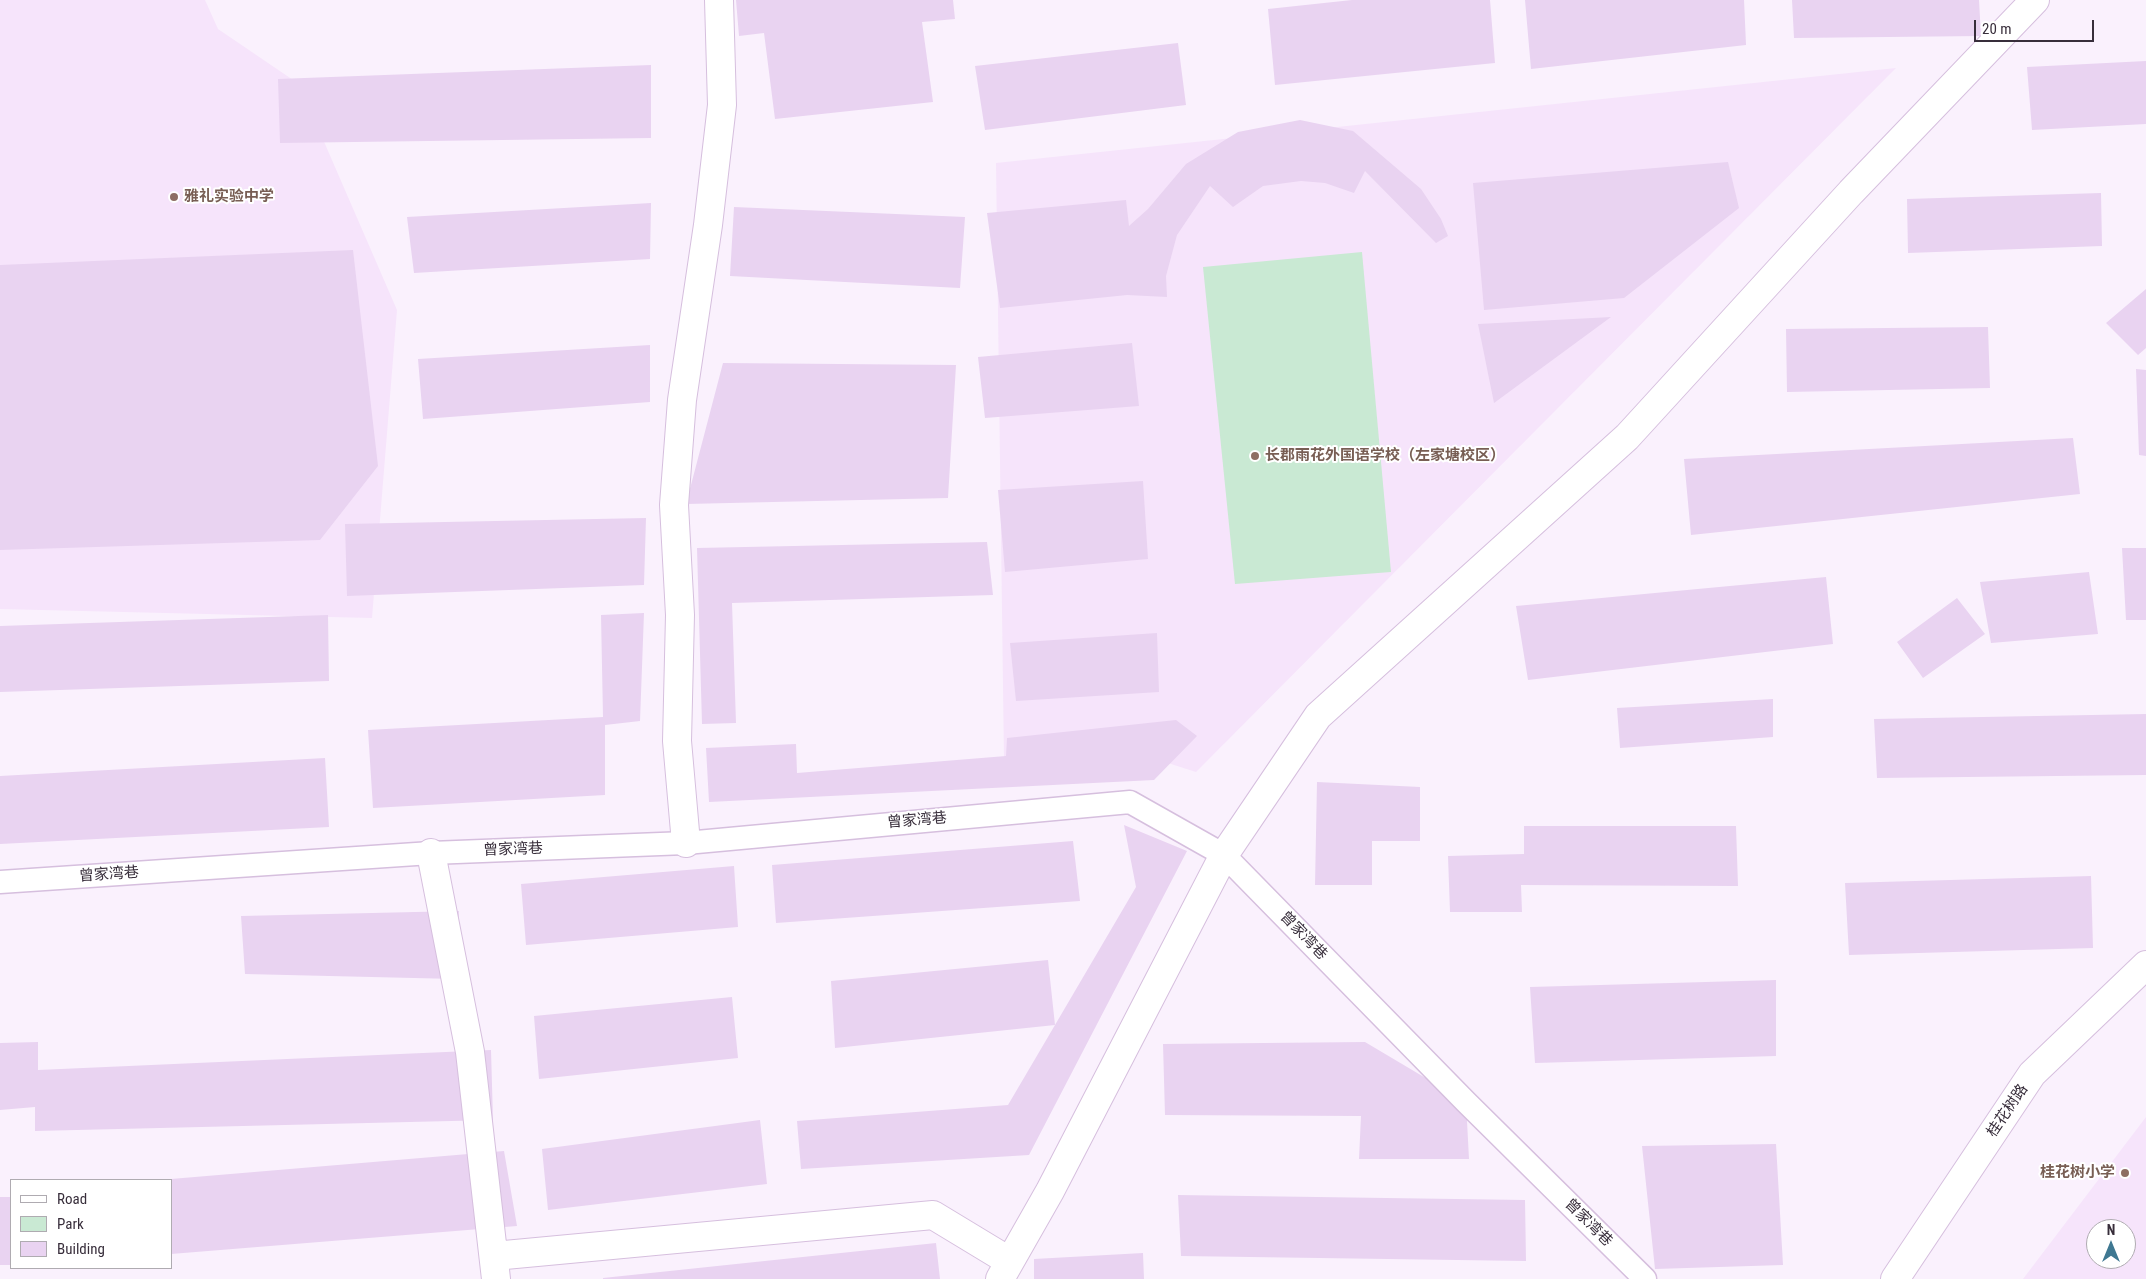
<!DOCTYPE html>
<html>
<head>
<meta charset="utf-8">
<style>
  body { margin:0 }
  #map { position:relative; width:2146px; height:1279px; overflow:hidden; background:#faf1fd; font-family:"Roboto Condensed",sans-serif }
  canvas { display:block }
  .legend { position:absolute; left:10px; top:1179px; width:162px; height:90px; box-sizing:border-box; background:#fff; border:1px solid #afabb1; margin:0; padding:6px 9px; list-style:none; font-size:15px; color:#382e3b }
  .legend li { display:flex; align-items:center; gap:10px; height:25px }
  .legend b { width:25px; border:1px solid #afabb1 }
  .north { position:absolute; left:2086px; top:1219px; width:50px; height:50px; box-sizing:border-box; background:#fff; border:1px solid #afabb1; border-radius:50%; rotate:0deg; font-size:14px; font-weight:700; line-height:20px; text-align:center; color:#382e3b }
  .north::after { content:''; display:block; margin:auto; width:18px; height:22px; background:#3f7892; clip-path:polygon(50% 0,100% 100%,50% 72%,0 100%) }
  .scale { position:absolute; left:1974px; top:20px; width:120px; height:22px; box-sizing:border-box; border:2px solid #382e3b; border-top:0; padding-left:6px; font-size:15px; line-height:18px; white-space:nowrap; color:#382e3b; -webkit-text-stroke:4px #fff; paint-order:stroke }
</style>
</head>
<body>
<div id="map">
<canvas width="2146" height="1279"></canvas>
<ul class="legend">
<li><b style="height:6px;background:#fff"></b>Road</li>
<li><b style="height:14px;background:#c9e9d3"></b>Park</li>
<li><b style="height:14px;background:#e9d3f1"></b>Building</li>
</ul>
<div class="north">N</div>
<div class="scale">20 m</div>
</div>
<script>
const c = document.querySelector('canvas').getContext('2d');
c.lineJoin = 'round';
function fillPath(path, color) { c.fillStyle = color; c.fill(path, 'evenodd'); }
const poly = rows => new Path2D(rows.map(r => 'M' + r).join(''));
function stroke(path, color, width, dash) { c.strokeStyle = color; c.lineWidth = width; c.lineCap = dash ? 'butt' : 'round'; c.setLineDash(dash || []); c.stroke(path); }
function drawText(font, color, halo, rows, align = 'center') {
  c.font = font + ' "Roboto Condensed","Noto Sans SC",sans-serif'; c.lineWidth = 4; c.setLineDash([]); c.textBaseline = 'middle'; c.strokeStyle = halo; c.fillStyle = color; for (const [text, x, y, turn = 0] of rows) {
    c.save(); c.translate(x, y); c.rotate((+turn || 0) * Math.PI / 180); c.textAlign = isNaN(turn) ? turn : align; if (halo) c.strokeText(text, 0, 0); c.fillText(text, 0, 0); c.restore();
  }
}
const built = poly([
  [0,0,205,0,218,29,299,84,397,310,372,618,0,609],
  [1896,68,1196,772,1124,749,1004,760,996,163],
  [2146,1117,2146,1279,2023,1279],
  [2096,1229,2126,1229,2126,1259,2096,1259]
]);
const green = poly([
  [1362,252,1391,572,1235,584,1203,267]
]);
const building = poly([
  [736,0,953,0,955,19,922,22,933,102,775,119,764,33,739,36],
  [1352,0,1490,0,1495,63,1275,85,1268,9],
  [1525,0,1744,0,1746,45,1531,69],
  [1792,0,1979,0,1981,36,1794,38],
  [1178,43,1186,105,985,130,975,66],
  [2146,61,2146,124,2032,130,2027,67],
  [651,65,651,138,280,143,278,79],
  [1300,120,1353,131,1421,189,1441,219,1448,236,1436,243,1365,171,1354,193,1325,183,1301,181,1263,186,1233,207,1210,186,1177,235,1166,276,1167,297,1127,295,1000,308,987,213,1126,200,1129,226,1148,209,1186,164,1238,132],
  [1728,162,1739,208,1624,298,1484,310,1473,183],
  [2101,193,2102,246,1908,253,1907,199],
  [651,203,650,259,414,273,407,217],
  [734,207,965,217,960,288,730,276],
  [353,250,378,466,320,540,0,550,0,265],
  [2146,289,2146,348,2138,355,2106,323],
  [1611,317,1494,403,1478,324],
  [1988,327,1990,388,1787,392,1786,329],
  [1132,343,1139,406,985,418,978,357],
  [650,345,650,402,423,419,418,359],
  [723,363,956,365,948,498,686,504],
  [2136,369,2146,370,2146,456,2139,455],
  [2073,438,2080,494,1691,535,1684,459],
  [1143,481,1148,559,1005,572,998,490],
  [646,518,644,585,347,596,345,524],
  [987,542,993,595,732,603,736,723,702,724,697,548],
  [2122,548,2146,548,2146,620,2126,620],
  [2089,572,2098,634,1991,643,1980,582],
  [1826,577,1833,644,1528,680,1516,606],
  [1957,598,1985,634,1923,678,1897,642],
  [644,613,640,721,605,725,605,795,373,808,368,730,603,717,601,615],
  [328,615,329,681,0,692,0,626],
  [1157,633,1159,692,1016,701,1010,643],
  [1773,699,1773,737,1620,748,1617,708],
  [2146,714,2146,775,1877,778,1874,719],
  [1176,720,1197,736,1154,780,709,802,706,748,796,744,797,773,1006,756,1007,738],
  [325,758,329,827,0,844,0,776],
  [1317,782,1420,787,1420,841,1372,841,1372,885,1315,885],
  [1124,825,1187,851,1029,1155,801,1169,797,1121,1008,1105,1055,1025,835,1048,831,981,1048,960,1055,1025,1136,887],
  [1524,826,1736,826,1738,886,1521,885,1522,912,1450,912,1448,856,1524,854],
  [1073,841,1080,901,776,923,772,865],
  [734,866,738,927,526,945,521,884],
  [2091,876,2093,948,1849,955,1845,883],
  [459,911,456,979,245,974,241,916],
  [1776,980,1776,1056,1535,1063,1530,987],
  [732,997,738,1058,539,1079,534,1016],
  [38,1042,38,1070,491,1050,493,1120,35,1131,35,1107,0,1110,0,1043],
  [1365,1042,1466,1102,1469,1159,1359,1159,1361,1116,1165,1115,1163,1044],
  [760,1120,767,1184,548,1210,542,1149],
  [1776,1144,1783,1265,1655,1269,1642,1146],
  [504,1151,517,1226,171,1254,171,1179],
  [1178,1195,1525,1200,1526,1261,1181,1256],
  [0,1197,11,1197,11,1265,0,1265],
  [936,1243,940,1279,603,1279,603,1278],
  [1143,1253,1144,1279,1034,1279,1034,1259]
]);
const lane = poly([
  [0,882,431,853,686,843,1130,802,1224,855,1466,1102,1645,1279]
]);
const street = poly([
  [686,843,677,741,680,615,674,505,682,400,708,225,722,105,719,0],
  [431,853,470,1052,496,1279],
  [494,1256,933,1215,1009,1261],
  [1000,1279,1050,1191,1224,855,1318,716,1627,437,1851,192,2035,0],
  [1895,1279,2032,1074,2146,965]
]);
const markers = [
  [174,197,5,"#8d6e63"],
  [1255,456,5,"#8d6e63"],
  [2125,1173,5,"#8d6e63"]
];
const educationNames = [
  ["雅礼实验中学",184,197],
  ["长郡雨花外国语学校（左家塘校区）",1265,456],
  ["桂花树小学",2115,1173,"right"]
];
const streetNames = [
  ["曾家湾巷",917,821,-5],
  ["曾家湾巷",513,850,-2],
  ["曾家湾巷",109,875,-4],
  ["曾家湾巷",1303,936,46],
  ["桂花树路",2008,1111,-56],
  ["曾家湾巷",1588,1223,45]
];
fillPath(built, '#f6e4fb');
fillPath(green, '#c9e9d3');
fillPath(building, '#e9d3f1');
stroke(lane, '#d6bfde', 25);
stroke(street, '#d6bfde', 30);
stroke(lane, '#fff', 22);
stroke(street, '#fff', 28);
for (const [x, y, r, color] of markers) { const dot = new Path2D(); dot.arc(x, y, r, 0, 2 * Math.PI); c.fillStyle = color; c.fill(dot); stroke(dot, '#fff', 2); }
drawText('bold 15px', '#785e54', '#fff', educationNames, 'left');
drawText('15px', '#382e3b', '#fff', streetNames);
</script>
</body>
</html>
